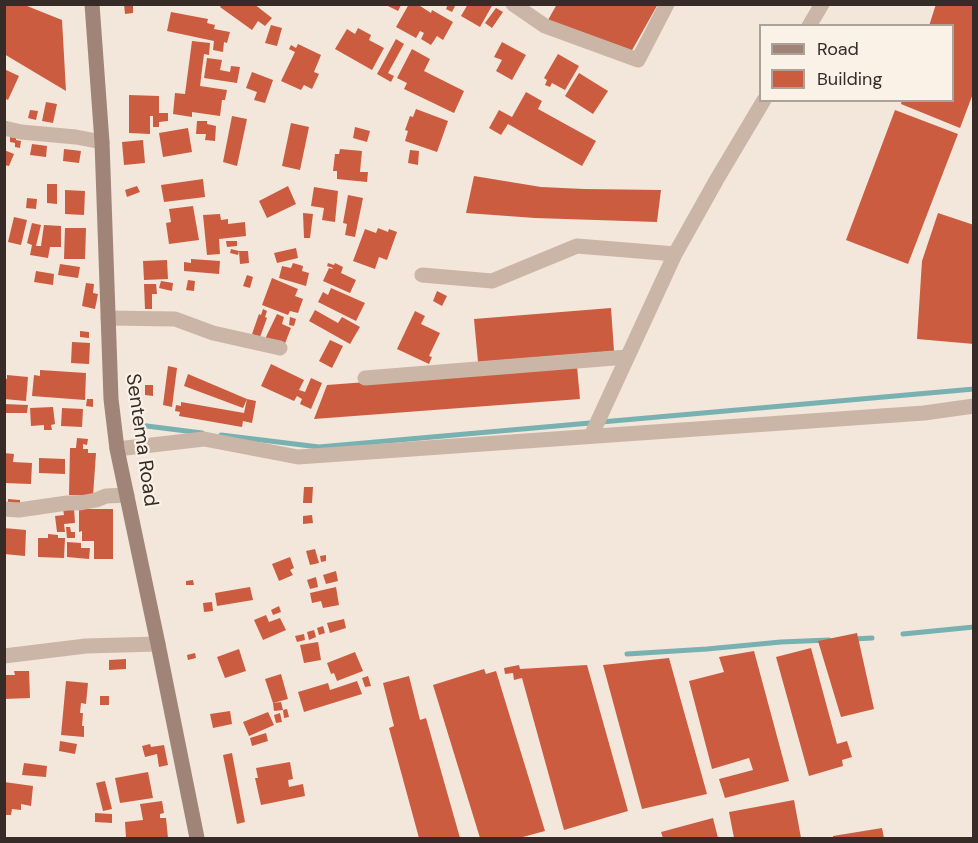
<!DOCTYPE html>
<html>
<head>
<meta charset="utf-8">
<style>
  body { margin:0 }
  #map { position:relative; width:978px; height:843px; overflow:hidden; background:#f3e6da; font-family:"DM Sans",sans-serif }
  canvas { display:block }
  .frame { position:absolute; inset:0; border:6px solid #372b27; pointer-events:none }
  .legend { position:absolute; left:759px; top:24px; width:195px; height:78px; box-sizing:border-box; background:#faf1e7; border:2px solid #aca29a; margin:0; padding:8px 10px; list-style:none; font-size:18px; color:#372b27 }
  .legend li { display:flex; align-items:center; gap:12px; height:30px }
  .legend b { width:30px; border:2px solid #aca29a }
</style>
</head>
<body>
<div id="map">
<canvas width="978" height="843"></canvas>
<div class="frame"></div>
<ul class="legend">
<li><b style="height:8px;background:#9f8477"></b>Road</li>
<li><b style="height:16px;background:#cb5c40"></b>Building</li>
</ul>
</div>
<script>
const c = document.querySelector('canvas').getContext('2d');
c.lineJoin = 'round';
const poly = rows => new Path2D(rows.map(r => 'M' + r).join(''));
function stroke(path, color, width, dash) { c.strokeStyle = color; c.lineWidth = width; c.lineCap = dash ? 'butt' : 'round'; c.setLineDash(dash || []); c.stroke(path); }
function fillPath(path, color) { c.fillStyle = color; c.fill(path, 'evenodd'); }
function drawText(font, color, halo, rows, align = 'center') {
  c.font = font + ' "DM Sans",sans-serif'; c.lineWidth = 4.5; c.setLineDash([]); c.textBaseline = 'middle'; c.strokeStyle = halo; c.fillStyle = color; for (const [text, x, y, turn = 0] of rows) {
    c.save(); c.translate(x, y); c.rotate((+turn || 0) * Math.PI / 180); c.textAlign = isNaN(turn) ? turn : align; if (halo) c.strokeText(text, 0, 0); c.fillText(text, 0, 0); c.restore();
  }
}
const stream = poly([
  [139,425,202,433],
  [221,435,319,447,974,389],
  [903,634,974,627],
  [853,639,872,638],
  [627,654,707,649,781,642,829,640]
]);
const building = poly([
  [4,4,22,4,62,20,66,91,4,54],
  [124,4,133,4,133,13,125,14],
  [222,4,254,4,272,18,265,26,258,21,252,30,220,7],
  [409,4,417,4,431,13,432,10,453,22,443,40,437,36,431,45,421,39,424,33,420,31,416,38,396,27],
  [448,4,455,6,452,12,446,9],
  [468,4,493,4,480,27,461,16],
  [557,4,658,4,631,52,548,20],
  [936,4,974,4,974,91,960,128,901,104,902,100,952,100,952,26,929,26],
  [386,5,401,5,398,11],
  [496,8,503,12,492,28,485,23],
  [171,12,208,19,207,23,215,25,214,29,230,32,227,43,224,42,223,52,213,50,214,41,167,31],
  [271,25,282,28,277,46,265,43],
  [358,28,371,35,369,40,384,48,372,70,335,49,347,29,355,34],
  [396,39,404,44,388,73,394,76,391,82,377,74],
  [192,41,210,43,209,55,204,54,200,86,227,90,225,100,222,100,220,116,192,112,192,117,173,114,175,93,185,94],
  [502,42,526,55,512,80,496,71,502,60,494,57],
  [298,44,321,55,314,72,319,74,312,89,304,85,301,90,281,81,295,52,289,49,291,45,296,48],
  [412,49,430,59,424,71,464,91,454,113,404,89,407,83,397,78],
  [558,54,579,66,565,90,552,83,550,87,545,85,547,80,544,78],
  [207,58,222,60,220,70,230,72,231,66,240,67,237,83,204,78],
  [4,69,19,76,8,100,4,98],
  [252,72,273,80,265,103,254,100,257,92,246,88],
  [579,73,608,91,593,114,565,96],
  [526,92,542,101,538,109,596,141,582,166,508,124,501,135,489,128,499,110,512,117],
  [129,95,159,96,159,113,168,113,168,121,159,122,159,127,153,127,153,116,150,116,150,134,129,133],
  [46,102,57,104,53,123,42,121],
  [416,109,448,121,437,152,405,141,408,131,405,130,410,116,413,117],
  [30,110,38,111,36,120,28,118],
  [895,110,958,134,908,264,846,240],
  [232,116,247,119,237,166,223,162],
  [197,121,207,121,207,124,216,126,215,141,205,140,206,134,196,134],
  [291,123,309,127,300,170,282,166],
  [355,127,370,131,367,142,353,138],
  [188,128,192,152,163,157,159,133],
  [10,137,16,138,16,140,21,141,20,148,15,147,15,143,10,142],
  [143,140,145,163,124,165,122,142],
  [32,144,47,146,46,157,30,155],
  [64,149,81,151,79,163,63,161],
  [340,149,362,151,360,172,368,172,367,182,337,179,337,171,333,171,335,154,339,154],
  [4,150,14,154,9,166,4,165],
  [410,150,419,151,418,165,408,163],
  [474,176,541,187,584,189,661,190,657,222,535,218,466,213],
  [203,179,205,197,164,202,161,185],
  [47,184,57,184,57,204,47,203],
  [137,186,140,192,127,197,125,190],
  [288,186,296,204,267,218,259,201],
  [314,187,338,191,335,222,322,220,324,208,311,206],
  [65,190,85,191,84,215,65,214],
  [348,195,363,198,355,237,345,235,347,224,343,223],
  [27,198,37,199,36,209,26,208],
  [193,206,199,240,169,244,166,223,171,222,169,209],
  [303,213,313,214,310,238,304,238],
  [938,213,974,225,974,344,917,339,922,261],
  [220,214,221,220,228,219,228,224,245,222,246,236,219,239,220,254,207,255,203,215],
  [14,217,27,220,21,245,8,242],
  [32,223,41,225,36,246,41,246,44,225,61,226,61,247,50,247,48,258,30,255,32,245,27,243],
  [65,228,86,228,85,259,64,259],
  [378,228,388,232,389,229,397,232,387,260,379,257,375,269,353,261,365,229,376,233],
  [226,241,237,241,237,246,227,247],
  [296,248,298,258,277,263,274,253],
  [231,249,239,251,248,251,249,263,240,264,239,251,238,255,230,253],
  [191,259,220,261,219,274,184,271,184,262,191,263],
  [167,260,168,279,144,280,143,261],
  [293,263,303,266,302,271,309,273,306,286,279,278,282,266,291,268],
  [328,263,334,265,335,263,343,267,341,273,356,280,350,293,323,281,329,268,332,269,333,268,327,266],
  [60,264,80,267,78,278,58,275],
  [36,271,54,274,53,285,34,282],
  [247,275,253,277,250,288,243,286],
  [272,278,298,289,295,296,303,299,298,313,290,311,288,315,262,305],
  [188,280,195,281,194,291,186,290],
  [161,281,173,283,172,291,159,288],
  [86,283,94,284,93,293,98,294,95,309,82,306],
  [144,284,156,284,157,294,152,294,152,309,145,309],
  [331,288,365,303,356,321,318,302,323,292,328,295],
  [437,291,447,296,442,306,433,301],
  [611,308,614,351,478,362,474,319],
  [263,309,267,311,265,317,267,318,260,337,252,334,259,314,261,315],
  [315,310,338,323,342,317,360,327,350,344,309,321],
  [415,311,425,316,421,324,440,333,429,356,432,357,429,364,397,349],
  [277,314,284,317,282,324,291,328,284,346,265,339],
  [290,317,296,319,294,326,289,325],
  [80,331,89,332,89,338,80,337],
  [330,340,343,346,332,368,319,361],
  [72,342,90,343,89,364,71,363],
  [271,364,304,380,299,390,305,392,311,378,322,383,311,409,300,404,302,399,297,396,294,401,261,386],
  [168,366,177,368,172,407,163,405],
  [577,366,580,399,314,419,327,385],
  [40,370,86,373,85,400,32,396,34,375,40,376],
  [188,374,247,399,256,401,252,423,243,421,242,427,179,416,180,412,175,411,176,405,181,406,181,402,244,413,247,399,243,408,184,386],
  [7,375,28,377,26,401,4,399,4,379,7,379],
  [145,385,153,385,153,396,145,395],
  [87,399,93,399,93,407,86,406],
  [4,404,28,405,27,413,4,413],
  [53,407,55,424,51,425,52,430,44,430,44,425,31,426,30,408],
  [62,408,83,409,82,427,61,426],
  [77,438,88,439,87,445,83,444,83,449,88,449,88,453,96,453,93,496,69,495,70,448,76,448],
  [4,453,14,454,13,462,32,463,31,484,4,483],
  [39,458,65,459,65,474,39,473],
  [304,487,313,487,312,503,303,503],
  [8,499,20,500,20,506,8,505],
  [74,508,75,523,64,524,65,532,57,532,55,516,64,515,63,509],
  [79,509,113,509,113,559,94,559,94,541,82,541,82,531,79,532],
  [312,515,313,523,303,524,303,516],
  [66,527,70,527,71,532,75,532,75,538,67,538],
  [4,528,26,530,25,556,4,554],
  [48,534,58,535,58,538,65,538,64,558,38,557,38,538,48,538],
  [67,542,81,543,81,548,90,548,89,559,67,557],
  [315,549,319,563,310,565,306,551],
  [326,555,326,561,321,562,320,556],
  [290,557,294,568,290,570,293,575,279,581,272,564],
  [336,571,338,581,326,584,323,575],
  [316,577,318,587,310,589,307,580],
  [193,580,194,585,186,585,186,581],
  [250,587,253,600,217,606,215,593],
  [336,587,339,605,323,608,321,601,312,603,310,593],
  [212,602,213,611,204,612,203,603],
  [279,606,281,612,273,615,271,610],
  [266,615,269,622,280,618,286,630,263,640,254,620],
  [344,619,346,628,330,633,327,623],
  [323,626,325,633,319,635,317,628],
  [314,630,316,637,309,640,307,632],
  [857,633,874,709,841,717,818,641],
  [304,634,305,640,297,642,295,636],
  [318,642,321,660,304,663,300,645],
  [811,648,837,744,847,741,852,757,842,760,843,766,809,776,776,657],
  [239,649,246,671,225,678,217,657],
  [754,651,789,781,725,798,719,779,753,770,749,758,712,769,689,681,724,672,719,657],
  [355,652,363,671,337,681,334,673,331,674,327,663],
  [195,653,196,658,188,660,187,655],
  [669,658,707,794,642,809,603,665],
  [126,659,126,669,109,670,109,660],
  [519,665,520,669,587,665,628,811,564,830,522,678,514,680,513,673,505,674,504,668],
  [484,669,486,674,496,671,545,831,519,838,480,838,433,685],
  [14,671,29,671,30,698,4,699,4,675,15,675],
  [281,674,288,699,273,703,281,702,283,710,274,711,273,703,265,679],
  [368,676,371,686,365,687,362,678],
  [409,676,420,720,426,718,460,838,419,838,389,728,394,726,383,683],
  [66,681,88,683,86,704,81,703,80,713,83,713,82,726,84,726,84,737,61,735],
  [357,681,362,694,304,712,298,692,328,683,330,690],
  [100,696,109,696,109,705,100,705],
  [287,709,289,717,284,718,283,710],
  [230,711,232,724,213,728,210,714],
  [268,712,274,725,249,736,243,722],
  [280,713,282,722,276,723,274,715],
  [266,733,268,741,252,746,250,738],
  [60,741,77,744,75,754,59,751],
  [150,744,151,747,164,745,168,765,159,767,157,754,145,757,142,746],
  [232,753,245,822,237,824,223,755],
  [290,762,293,779,288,780,289,787,303,784,305,796,261,805,255,778,258,778,256,768],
  [24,763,47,766,46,777,22,775],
  [148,772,153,798,120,803,115,778],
  [105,781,112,809,103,811,96,783],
  [4,782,33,786,31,806,21,804,21,810,12,809,11,815,4,815],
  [794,800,801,838,734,838,729,812],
  [162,801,164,813,160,814,160,818,166,818,168,838,126,838,125,822,143,820,140,804],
  [95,813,112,814,112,823,95,822],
  [713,818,718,838,663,838,661,832],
  [882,828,884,838,833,838,833,836]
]);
const street = poly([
  [513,4,545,26,638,60,667,4],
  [809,26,822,4],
  [4,128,21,132,76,137,102,142],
  [422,275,492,281,577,246,675,254],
  [108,318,175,319,213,333,280,348],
  [365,378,627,357],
  [591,436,675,254,717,179,764,100],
  [117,449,204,439,298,457,924,413,974,406],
  [4,509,19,510,67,503,80,503,96,500,106,496,127,495],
  [4,656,86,646,158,644]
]);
const secondary = poly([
  [92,4,102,142,111,399,117,449,158,644,197,838]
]);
const streetNames = [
  ["Sentema Road",141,440,82]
];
stroke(stream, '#78b1b1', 5);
fillPath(building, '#cb5c40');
stroke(street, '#cbb5a6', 15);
stroke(secondary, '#9f8477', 15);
drawText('20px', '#372b27', '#faf1e7', streetNames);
</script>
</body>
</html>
